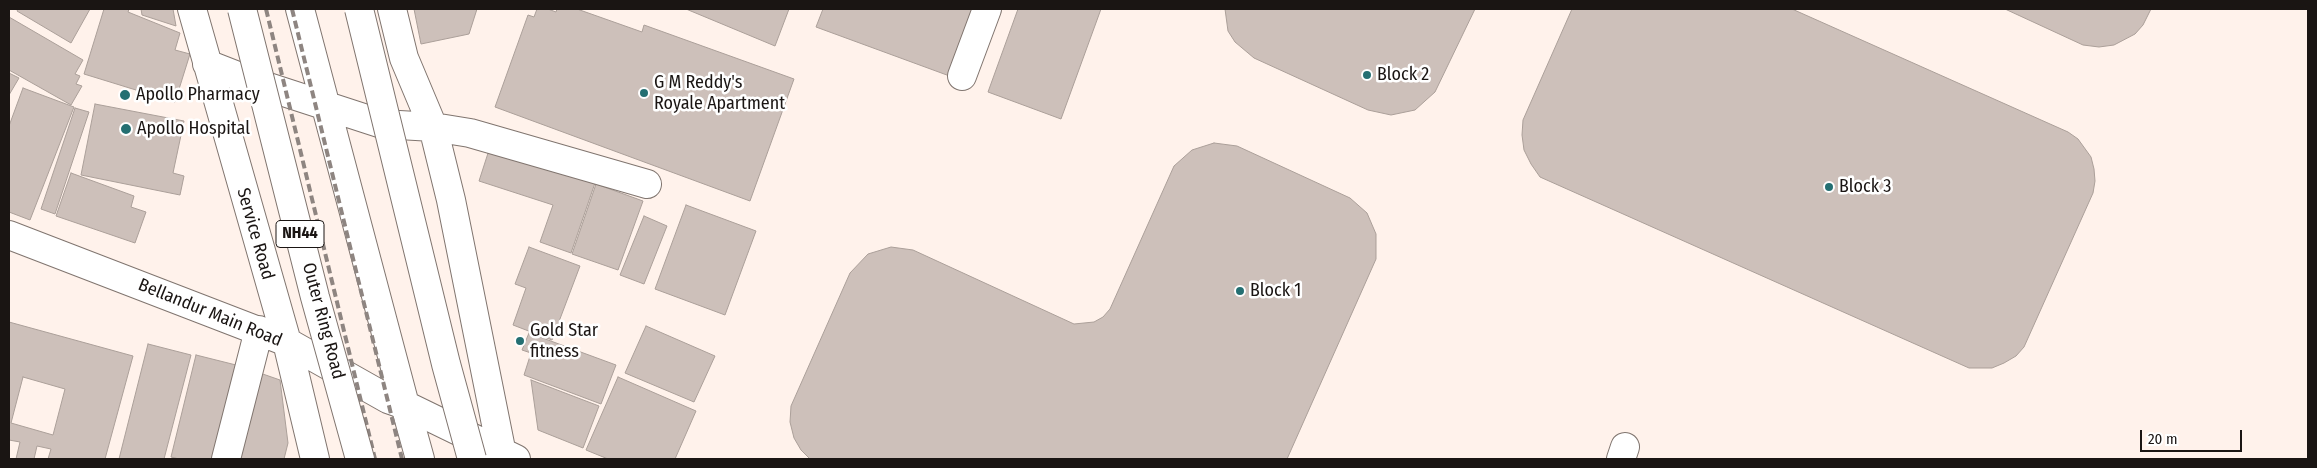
<!DOCTYPE html>
<html>
<head>
<meta charset="utf-8">
<style>
  body { margin:0 }
  #map { position:relative; width:2317px; height:468px; overflow:hidden; background:#fff2eb; font-family:"Fira Sans Condensed",sans-serif }
  canvas { display:block }
  .frame { position:absolute; inset:0; border:10px solid #1a1513; pointer-events:none }
  .scale { position:absolute; left:2140px; top:430px; width:102px; height:22px; box-sizing:border-box; border:2px solid #1a1513; border-top:0; padding-left:6px; font-size:15px; line-height:18px; white-space:nowrap; color:#1a1513; -webkit-text-stroke:4px #fff; paint-order:stroke }
</style>
</head>
<body>
<div id="map">
<canvas width="2317" height="468"></canvas>
<div class="frame"></div>
<div class="scale">20 m</div>
</div>
<script>
const c = document.querySelector('canvas').getContext('2d');
c.lineJoin = 'round';
function fillPath(path, color) { c.fillStyle = color; c.fill(path, 'evenodd'); }
const poly = rows => new Path2D(rows.map(r => 'M' + r).join(''));
function stroke(path, color, width, dash) { c.strokeStyle = color; c.lineWidth = width; c.lineCap = dash ? 'butt' : 'round'; c.setLineDash(dash || []); c.stroke(path); }
function drawText(font, color, halo, rows, align = 'center') {
  c.font = font + ' "Fira Sans Condensed",sans-serif'; c.lineWidth = 5; c.setLineDash([]); c.textBaseline = 'middle'; c.strokeStyle = halo; c.fillStyle = color; for (const [text, x, y, turn = 0] of rows) {
    c.save(); c.translate(x, y); c.rotate((+turn || 0) * Math.PI / 180); c.textAlign = isNaN(turn) ? turn : align; if (halo) c.strokeText(text, 0, 0); c.fillText(text, 0, 0); c.restore();
  }
}
const building = poly([
  [18,9,90,9,71,43,17,11,18,9],
  [104,9,129,9,128,12,180,33,175,50,190,54,175,102,84,74,104,9],
  [141,9,173,9,176,26,142,15,141,9],
  [414,9,477,9,469,34,421,44,414,9],
  [537,9,548,9,556,12,557,9,577,9,642,32,644,25,794,79,750,201,495,107,528,15,534,17,537,9],
  [686,9,789,9,775,46,686,9],
  [823,9,980,9,955,78,816,27,823,9],
  [1018,9,1101,9,1061,119,988,92,1018,9],
  [1225,9,1475,9,1435,92,1415,110,1391,115,1368,110,1254,58,1235,42,1228,31,1225,9],
  [1572,9,1792,9,2068,132,2078,139,2091,157,2094,169,2095,181,2093,193,2024,347,2016,356,2004,363,1992,368,1969,368,1540,177,1531,164,1524,150,1522,135,1523,120,1572,9],
  [2005,9,2151,9,2143,25,2135,34,2114,45,2099,47,2083,45,2005,9],
  [9,17,83,60,75,74,80,76,76,84,82,86,71,105,9,70,9,17],
  [9,73,19,78,9,95,9,73],
  [23,88,74,107,30,220,9,212,9,126,23,88],
  [95,104,184,121,173,173,184,176,180,195,81,175,95,104],
  [75,108,89,112,55,214,41,209,75,108],
  [1214,143,1237,146,1350,198,1367,213,1376,234,1376,259,1287,459,810,459,801,450,794,438,790,422,791,406,850,273,868,254,891,247,913,250,1074,324,1094,322,1103,317,1110,309,1174,166,1192,150,1214,143],
  [490,147,595,183,571,253,540,242,553,205,479,181,490,147],
  [71,173,134,196,131,207,146,212,135,243,56,216,71,173],
  [596,184,643,201,618,270,572,254,596,184],
  [686,205,756,231,725,315,655,289,686,205],
  [644,216,667,226,644,284,620,275,644,216],
  [529,247,580,266,552,340,513,325,526,288,515,284,529,247],
  [9,322,133,356,105,459,48,459,51,449,37,446,34,459,16,459,20,442,9,440,9,322],
  [23,377,65,389,53,435,11,423,23,377],
  [646,326,715,356,694,402,625,373,646,326],
  [529,333,616,365,601,404,524,375,531,353,522,350,529,333],
  [148,344,191,355,164,459,119,459,148,344],
  [196,355,244,367,220,459,179,459,171,457,196,355],
  [257,372,280,380,288,443,284,459,235,459,257,372],
  [618,377,696,411,675,459,608,459,586,450,618,377],
  [531,380,599,406,583,448,538,430,531,380]
]);
const minor = poly([
  [192,9,287,342,315,459],
  [300,9,405,405],
  [392,9,404,58,433,127,451,200,503,459],
  [207,64,253,82,382,124,433,127,470,133,647,184],
  [962,76,987,9],
  [9,235,287,342,388,399,405,405,516,459],
  [226,459,259,330],
  [1621,459,1625,447]
]);
const highway = poly([
  [405,405,420,459]
]);
const rail = poly([
  [266,9,375,459],
  [292,9,402,459]
]);
const highwayBridge = poly([
  [242,9,315,297,360,459],
  [359,9,446,364,472,459]
]);
const markers = [
  [1367,75,5,"#246f72"],
  [644,93,5,"#246f72"],
  [125,95,6,"#246f72"],
  [126,129,6,"#246f72"],
  [1829,187,5,"#246f72"],
  [1240,291,5,"#246f72"],
  [520,341,5,"#246f72"]
];
const shields = [
  [300,234,48]
];
const shieldNames = [
  ["NH44",300,234]
];
const poiNames = [
  ["Block 2",1377,75],
  ["G M Reddy's",654,83],
  ["Royale Apartment",654,104],
  ["Apollo Pharmacy",136,95],
  ["Apollo Hospital",137,129],
  ["Block 3",1839,187],
  ["Block 1",1250,291],
  ["Gold Star",530,331],
  ["fitness",530,352]
];
const streetNames = [
  ["Service Road",255,234,74],
  ["Bellandur Main Road",210,313,22],
  ["Outer Ring Road",323,321,75]
];
fillPath(building, '#cdc0ba');
stroke(building, '#ab9f99', 1);
stroke(minor, '#80756f', 30);
stroke(highway, '#80756f', 30);
stroke(minor, '#fff', 28);
stroke(highway, '#fff', 28);
stroke(rail, '#8e8581', 4, [8, 4]);
stroke(highwayBridge, '#80756f', 30, []);
stroke(highwayBridge, '#fff', 28);
for (const [x, y, r, color] of markers) { const dot = new Path2D(); dot.arc(x, y, r, 0, 2 * Math.PI); c.fillStyle = color; c.fill(dot); stroke(dot, '#fff', 2); }
for (const [x, y, w] of shields) { const box = new Path2D(); box.roundRect(x - w / 2, y - 13.5, w, 27, 4); c.fillStyle = '#fff'; c.fill(box); stroke(box, '#1a1513', 1); }
drawText('bold 16px', '#1a1513', null, shieldNames);
drawText('18px', '#1a1513', '#fff', poiNames, 'left');
drawText('18px', '#1a1513', '#fff', streetNames);
</script>
</body>
</html>
